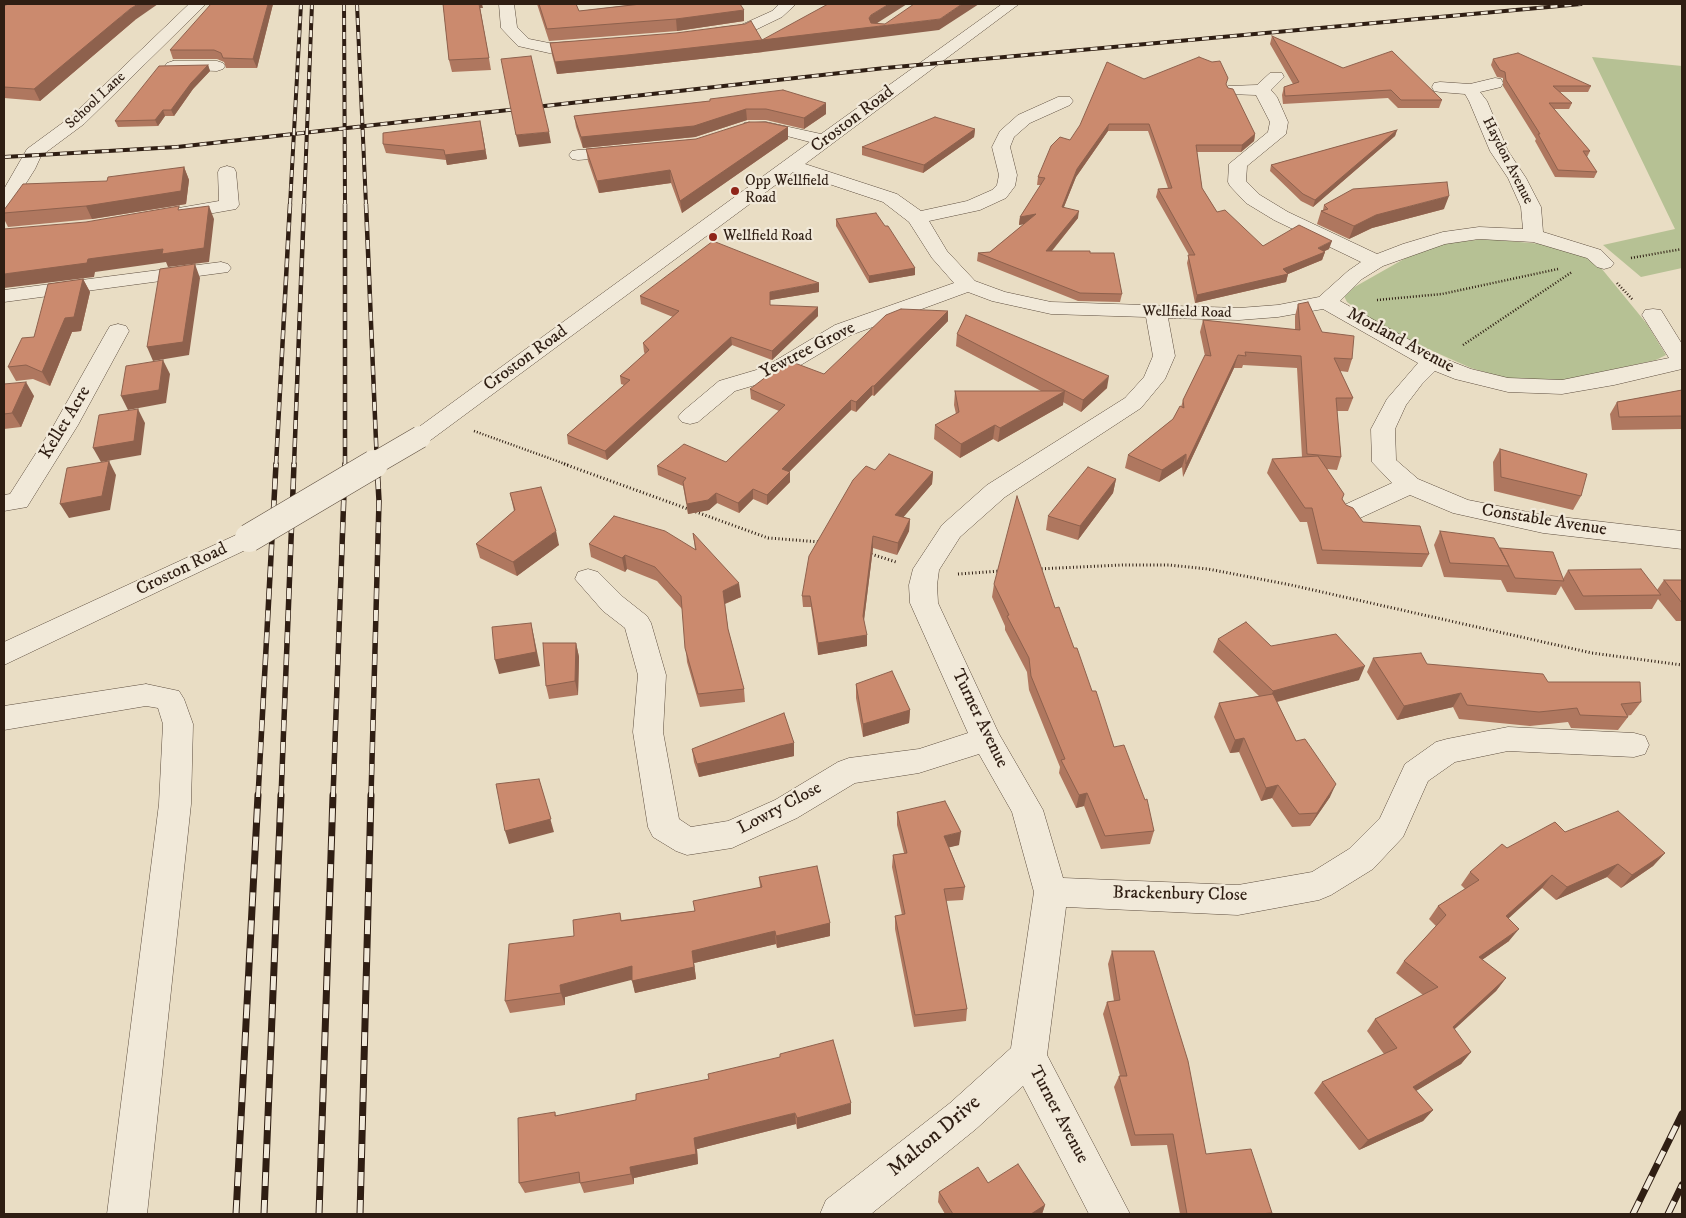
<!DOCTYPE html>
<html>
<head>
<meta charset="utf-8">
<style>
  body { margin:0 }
  #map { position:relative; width:1686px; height:1218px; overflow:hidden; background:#e9ddc4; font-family:"IM FELL DW Pica",serif }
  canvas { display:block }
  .frame { position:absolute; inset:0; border:5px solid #2f1e13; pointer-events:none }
</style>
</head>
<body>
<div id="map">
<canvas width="1686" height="1218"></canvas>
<div class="frame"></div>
</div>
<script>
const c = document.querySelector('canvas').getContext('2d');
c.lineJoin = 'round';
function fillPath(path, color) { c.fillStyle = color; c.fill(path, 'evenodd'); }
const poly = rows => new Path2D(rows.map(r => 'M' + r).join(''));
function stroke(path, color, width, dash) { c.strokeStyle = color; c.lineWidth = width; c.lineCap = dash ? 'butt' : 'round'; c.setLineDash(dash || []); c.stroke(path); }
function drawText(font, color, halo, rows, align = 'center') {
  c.font = font + ' "IM FELL DW Pica",serif'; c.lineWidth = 4.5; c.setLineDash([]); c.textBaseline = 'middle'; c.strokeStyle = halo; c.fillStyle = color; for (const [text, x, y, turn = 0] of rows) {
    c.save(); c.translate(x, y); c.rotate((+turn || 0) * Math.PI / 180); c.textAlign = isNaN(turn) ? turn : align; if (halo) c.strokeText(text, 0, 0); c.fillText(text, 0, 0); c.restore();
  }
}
const green = poly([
  [1592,57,1682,66,1682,268,1641,277,1603,245,1675,229],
  [1486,239,1542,244,1581,254,1597,263,1647,324,1666,355,1656,360,1562,381,1511,380,1471,368,1419,345,1374,321,1347,302,1344,296,1351,289,1411,255,1447,243]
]);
const pathFar1 = poly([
  [1631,258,1682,249],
  [1617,283,1633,300],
  [1377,300,1442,294,1558,269],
  [1463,345,1572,272],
  [474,431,568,465]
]);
const path = poly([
  [564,464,768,538,821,542],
  [868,553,896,562],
  [1038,569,1122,565,1169,565,1208,569,1291,585,1592,653,1682,665],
  [958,574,1000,571]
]);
const minor = poly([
  [4,4,16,4,4,11,4,4],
  [189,4,206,4,84,124,41,156,35,169,11,207,4,209,4,189,27,149,72,116,189,4],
  [499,4,514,4,517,27,529,39,549,43,587,41,595,46,587,51,549,53,518,46,501,28,499,4],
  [779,4,796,4,782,17,751,32,716,38,708,33,716,28,741,25,772,11,779,4],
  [1002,4,1019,4,805,164,897,194,921,211,967,201,992,190,997,185,999,175,992,147,1000,131,1018,115,1058,97,1070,97,1073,101,1070,105,1030,123,1014,137,1010,147,1017,175,1015,186,1006,198,980,210,929,221,947,251,975,281,1005,292,1051,302,1239,308,1278,305,1319,297,1348,271,1361,262,1274,220,1246,203,1230,186,1228,182,1229,164,1268,132,1270,122,1256,95,1228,94,1226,90,1228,86,1257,85,1270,73,1282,73,1284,77,1271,90,1277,97,1288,122,1286,134,1247,166,1246,181,1260,195,1288,212,1377,254,1403,244,1443,232,1479,227,1523,229,1521,207,1508,178,1490,151,1469,101,1465,94,1440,92,1434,91,1432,87,1434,83,1440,82,1470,84,1495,78,1501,79,1503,83,1501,87,1480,92,1487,101,1508,151,1526,178,1541,207,1543,232,1601,250,1614,263,1611,267,1604,269,1597,267,1587,258,1533,242,1479,239,1445,244,1383,266,1362,279,1340,301,1440,357,1471,369,1508,378,1562,380,1669,358,1642,315,1645,310,1653,309,1661,310,1682,344,1682,369,1614,385,1562,394,1508,392,1455,379,1435,371,1422,384,1406,405,1395,429,1396,460,1418,479,1468,500,1543,515,1682,531,1682,549,1543,533,1453,513,1410,495,1360,518,1351,521,1342,518,1338,512,1342,506,1392,483,1372,462,1371,429,1387,399,1418,363,1323,309,1278,317,1239,320,1168,318,1175,356,1165,379,1141,408,1005,497,960,537,939,570,937,585,938,603,999,734,1043,810,1063,878,1238,885,1312,872,1349,849,1380,818,1405,764,1436,742,1447,739,1508,727,1634,733,1645,736,1649,745,1645,754,1634,757,1508,751,1455,762,1428,781,1403,837,1373,869,1331,895,1319,900,1238,915,1066,907,1047,1055,1130,1214,1089,1214,1023,1086,976,1129,871,1214,820,1214,826,1200,950,1103,1011,1048,1034,892,1012,812,979,754,919,773,855,783,797,818,732,848,687,855,676,851,653,837,648,827,633,732,638,675,625,628,603,611,575,579,578,572,588,569,598,572,623,597,647,616,651,623,666,675,663,732,679,819,691,827,728,821,775,800,838,762,849,758,919,749,968,733,910,603,909,585,913,569,942,525,987,485,1125,398,1144,377,1153,356,1146,317,1051,314,992,301,968,292,851,335,779,378,735,391,698,422,690,424,682,422,678,417,682,412,719,381,763,368,835,325,954,283,932,258,909,222,883,202,793,172,428,442,420,445,412,442,408,437,412,432,810,142,787,136,744,131,741,127,744,123,766,122,821,134,1002,4],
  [173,61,217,61,223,63,225,66,223,69,217,71,167,69,165,66,167,63,173,61],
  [623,147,629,148,632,152,629,156,578,160,572,159,569,155,572,151,578,150,623,147],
  [227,166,234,168,236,172,239,205,236,209,174,220,167,218,164,214,167,210,219,201,218,172,220,168,227,166],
  [221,262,228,264,231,268,228,272,4,302,4,290,221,262],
  [118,324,126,326,129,331,78,425,27,507,4,511,4,495,10,494,54,425,107,331,110,326,118,324],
  [249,529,258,532,262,538,258,544,4,665,4,642,249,529],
  [146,684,179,691,184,699,193,724,191,804,147,1214,107,1214,159,804,163,724,158,708,146,706,4,730,4,706,146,684]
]);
const railFar3 = poly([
  [344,4,345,205],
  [357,4,366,205],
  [4,157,177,147,885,68,1581,4],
  [290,205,301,4],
  [304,205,312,4]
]);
const railFar2 = poly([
  [366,204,377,465],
  [276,465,290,204],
  [294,465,304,204],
  [345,465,345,204]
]);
const railFar1 = poly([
  [258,797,276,464],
  [281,797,294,464],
  [333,797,345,464],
  [371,797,379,501,377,464]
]);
const rail = poly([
  [236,1214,258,795],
  [264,1214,281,795],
  [319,1214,333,795],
  [360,1214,371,795],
  [1633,1214,1682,1114],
  [1668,1214,1682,1185]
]);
const minorBridgeFar1 = poly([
  [372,465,420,437]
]);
const minorBridge = poly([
  [249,538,374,464]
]);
const wall = poly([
  [273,4,257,68,226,68,224,62,217,59,173,59,170,50],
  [443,4,483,8,480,8,491,70,452,72,449,60],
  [537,4,576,4,579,11,637,4,740,4,744,21,677,31,549,41],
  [4,6,135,20,40,101,4,98],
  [1272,36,1343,68,1442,100,1439,108,1398,108,1388,98,1283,104,1282,95,1284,87,1293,84,1270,44],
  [762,40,763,52,628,67,557,74,552,55,550,43],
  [1493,59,1591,86,1588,92,1560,92,1572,103,1569,109,1554,109,1590,151,1587,157,1597,172,1594,178,1555,177,1535,141,1536,139,1503,86,1503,78,1497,77,1491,65],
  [208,65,210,71,193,89,174,116,165,116,158,126,118,127,115,121],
  [1144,79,1226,85,1255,134,1254,141,1241,152,1197,152,1202,188,1217,212,1263,246,1329,249,1324,251,1325,252,1322,260,1288,274,1286,282,1195,303,1187,263,1189,255,1156,197,1158,189,1168,188,1148,131,1108,131,1076,177,1064,207,1078,218,1052,251,1090,253,1122,294,1120,302,1078,301,977,261,978,253,990,252,1024,224,1019,225,1020,217,1041,185,1037,185,1038,177,1070,140],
  [710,99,826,114,804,129,766,120,747,120,695,137,583,148,576,127,574,116,710,101],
  [788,127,788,139,682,213,671,183,599,193,588,161,586,149,696,139],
  [975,129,974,137,923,173,862,155,862,147],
  [482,130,487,159,447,165,446,160,386,153,383,144],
  [1397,130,1395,136,1313,207,1301,201,1270,171,1271,165],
  [184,167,189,180,186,204,92,219,8,227,4,219,4,210,107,181],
  [1324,205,1444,209,1372,228,1349,239,1317,224,1321,211,1323,210],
  [836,219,885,226,915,268,915,275,869,283,836,226],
  [83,279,90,292,81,331,72,332,50,386,33,379,16,381,8,367],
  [819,292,770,300,770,305,818,316,772,360,732,345,607,460,568,444,567,435,624,385,621,384,620,376,645,354,644,352,643,343,673,317,641,304,640,296],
  [1298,304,1322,332,1352,359,1348,372,1340,371,1353,398,1348,411,1337,411,1341,457,1337,470,1327,469,1342,499,1346,505,1363,522,1429,554,1422,567,1317,564,1307,522,1300,522,1267,473,1272,459,1302,457,1297,368,1243,365,1242,368,1234,368,1183,477,1182,467,1159,482,1125,468,1128,455,1173,419,1181,407,1183,400,1205,356,1200,332,1203,320,1295,330,1295,316],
  [948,311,948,321,874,396,872,395,856,412,851,410,789,472,790,482,767,505,753,499,739,513,717,503,709,510,688,514,683,486,658,475,657,466,726,462,779,411,751,399,750,389,824,374],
  [957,334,1107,388,1081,412,1063,402,1063,405,998,442,993,439,960,458,934,439,935,425,956,414,954,405,955,391,1041,391,956,346],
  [4,384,34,396,21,427,4,429],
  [1682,390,1682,429,1612,430,1610,414,1617,402],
  [1500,449,1581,496,1573,510,1494,491,1493,462],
  [875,470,933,472,932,484,903,517,910,519,909,531,897,555,873,548,864,620,867,646,818,655,811,607,803,607,802,596],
  [1116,479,1113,493,1078,540,1046,530,1048,516],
  [510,493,559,545,517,576,480,558,476,544,514,511],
  [1440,531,1500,549,1563,579,1568,570,1657,590,1664,580,1682,580,1682,621,1676,621,1658,599,1652,609,1575,610,1561,586,1556,595,1507,592,1501,580,1444,577,1434,545],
  [693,533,741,597,725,604,728,629,744,689,745,702,700,707,687,662,682,609,657,581,627,569,625,572,591,557,589,544,695,549],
  [994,584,1055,608,1074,648,1114,747,1154,831,1150,844,1101,849,1084,806,1076,808,1059,773,1060,767,1029,690,1027,672,1005,630,1005,626,992,597],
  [1218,639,1271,646,1359,680,1277,702,1296,741,1330,797,1310,826,1292,827,1272,798,1261,801,1239,752,1230,753,1214,717,1219,703,1259,696,1213,652],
  [576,643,579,657,578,695,549,699,546,686],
  [1373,658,1427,664,1548,682,1641,702,1631,715,1627,716,1628,717,1618,730,1571,728,1568,722,1530,726,1459,719,1453,707,1397,720,1367,672],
  [856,684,910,710,909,723,863,737,856,698],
  [794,743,794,756,699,777,694,762,692,749],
  [897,812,959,845,949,847,965,887,963,900,946,901,967,1009,966,1021,914,1027,895,929,895,916,902,915,892,867,893,855,904,853,897,825],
  [1565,832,1665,853,1653,866,1621,888,1607,877,1556,900,1542,888,1508,918,1509,941,1482,960,1506,978,1496,991,1454,1029,1471,1052,1461,1064,1416,1091,1433,1110,1423,1121,1359,1150,1314,1093,1322,1082,1384,1054,1367,1031,1375,1019,1423,995,1396,973,1404,961,1436,926,1429,919,1438,906,1465,889,1461,885,1470,872,1507,848],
  [759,877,830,923,830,936,777,948,776,944,694,963,696,979,635,993,632,979,565,997,565,1005,510,1013,505,1001,574,936,622,920,694,911,760,887],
  [1112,951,1206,1154,1272,1213,1271,1214,1180,1214,1167,1145,1131,1146,1114,1087,1119,1076,1120,1076,1103,1014,1107,1002,1114,1001,1108,964],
  [555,1112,556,1116,851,1114,797,1129,796,1124,697,1149,698,1164,634,1178,634,1184,584,1193,580,1183,525,1193,519,1183],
  [988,1183,1045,1205,1042,1214,945,1214,938,1202,939,1192]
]);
const shadedWall = poly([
  [138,4,158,4,135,20,40,101,34,89,130,9],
  [268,4,273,4,257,68,253,59],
  [479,4,482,4,483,8,480,8,491,70],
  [889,4,907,4,871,27,940,19,962,4,979,4,939,30,763,52,762,40,869,18,871,15],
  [744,10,744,21,677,31,676,19],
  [762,40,763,52,628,67,557,74,555,62],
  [208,65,210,71,193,89,174,116,171,110,191,83],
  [826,103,826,114,804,129,804,118],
  [746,109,747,120,695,137,583,148,581,137],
  [163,110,165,116,158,126,155,120],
  [480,121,487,159,447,165,445,155],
  [1109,124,1108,131,1076,177,1061,214,1062,207,1077,169],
  [788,127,788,139,682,213,680,201],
  [975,129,974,137,923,173,924,165],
  [1397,130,1395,136,1313,207,1315,200],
  [549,132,551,143,519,147,516,135],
  [1255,134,1254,141,1241,152,1242,145],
  [184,167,189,180,186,204,92,219,86,206],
  [670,170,671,183,599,193,597,181],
  [1449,196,1444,209,1372,228,1349,239,1354,226,1376,215],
  [209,206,214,219,209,262,168,267,166,262,95,272,94,277,4,288,4,274,88,259],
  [1079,211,1078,218,1045,259,1046,251],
  [1036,214,1035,222,1019,225,1020,217],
  [1332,241,1329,249,1317,255,1325,252,1322,260,1288,274,1286,282,1195,303,1197,295,1318,248],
  [195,264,200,278,189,355,153,361,147,347],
  [915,268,915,275,869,283,869,276],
  [83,279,90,292,81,331,72,332,50,386,42,372,65,318],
  [819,283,819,292,770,300,770,292],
  [818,307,818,316,772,360,772,351],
  [948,311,948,321,874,396,874,386],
  [731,337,732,345,607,460,605,451],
  [1238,355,1234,368,1183,477,1186,464],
  [163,360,170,374,166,403,128,410,121,396],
  [1109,376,1107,388,1081,412,1083,400],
  [26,382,34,396,21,427,12,413],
  [872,386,872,395,856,412,856,402],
  [1065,391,1063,405,998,442,1000,428],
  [851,400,851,410,783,478,782,469],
  [138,409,145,423,141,455,101,462,93,448],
  [995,425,993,439,960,458,961,444],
  [1186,454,1182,467,1159,482,1162,470],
  [109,461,116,475,110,510,69,518,60,504],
  [790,472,790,482,767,505,767,495],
  [933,472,932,484,895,527,895,515],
  [1116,479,1113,493,1078,540,1080,526],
  [753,489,753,499,739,513,738,503],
  [716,493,717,503,709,510,688,514,687,504],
  [910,519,909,531,897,555,898,543],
  [556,531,559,545,517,576,513,562],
  [873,536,873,548,863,628,863,616],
  [625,555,627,569,625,572,622,558],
  [739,583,741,597,724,604,723,591],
  [531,623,534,637,540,666,499,674,495,660],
  [867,635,867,646,818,655,818,643],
  [576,643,579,657,578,695,575,681],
  [1365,666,1359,680,1268,704,1273,691],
  [1461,693,1453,707,1397,720,1404,706],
  [910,710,909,723,863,737,863,724],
  [1244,738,1239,752,1230,753,1235,740],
  [794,743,794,756,699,777,697,764],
  [539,779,554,832,509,844,505,831],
  [1336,784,1330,797,1310,826,1317,813],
  [1278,785,1272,798,1261,801,1266,788],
  [1087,793,1084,806,1076,808,1079,795],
  [961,832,959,845,943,849,944,836],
  [1665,853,1653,866,1621,888,1632,875],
  [1618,864,1607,877,1556,900,1567,887],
  [1552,875,1542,888,1497,929,1506,916],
  [830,923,830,936,777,948,776,936],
  [1519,929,1509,941,1469,969,1479,957],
  [775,931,776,944,694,963,696,979,635,993,632,981,692,951],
  [632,966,635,979,565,997,565,1005,561,993,560,985],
  [1506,978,1496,991,1444,1039,1453,1027],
  [1471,1052,1461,1064,1404,1098,1413,1087],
  [851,1103,851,1114,797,1129,797,1118],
  [1433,1110,1423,1121,1359,1150,1368,1140],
  [795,1113,796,1124,697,1149,698,1164,634,1178,634,1184,631,1174,630,1167,694,1138],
  [1045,1205,1042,1214,1031,1214]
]);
const building = poly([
  [8,4,138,4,130,9,34,89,4,87,4,6,8,4],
  [211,4,268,4,253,59,223,58,221,53,214,50,170,50,211,4],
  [443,4,479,4,489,58,449,60,443,4],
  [539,4,576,4,579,11,641,4,740,4,744,10,676,19,547,29,539,4],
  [828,4,889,4,871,15,869,18,871,23,885,24,914,4,962,4,940,19,762,40,828,4],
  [751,21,762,40,627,55,555,62,550,43,676,33,745,24,751,21],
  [1272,36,1343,68,1392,51,1442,100,1401,100,1391,90,1285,96,1284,87,1299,82,1272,36],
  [1518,53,1591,86,1553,86,1572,103,1549,103,1590,151,1583,151,1597,172,1558,170,1538,134,1540,134,1506,80,1505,72,1500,70,1493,59,1518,53],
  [531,56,549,132,516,135,501,59,531,56],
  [1199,57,1212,62,1220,61,1228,78,1226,84,1228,88,1233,89,1255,134,1242,145,1196,145,1202,188,1217,212,1225,210,1263,246,1299,225,1332,241,1318,248,1325,252,1283,269,1288,274,1197,295,1188,255,1195,255,1158,189,1172,188,1149,124,1109,124,1077,169,1062,207,1079,211,1046,251,1090,251,1090,253,1114,253,1122,294,1080,293,978,253,990,252,1036,214,1020,217,1045,178,1038,177,1051,146,1060,137,1070,140,1080,125,1107,62,1144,79,1199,57],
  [208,65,191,83,171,110,163,110,155,120,115,121,159,66,208,65],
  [783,90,826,103,804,118,766,109,746,109,694,126,581,137,574,116,710,101,710,99,783,90],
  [935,117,975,129,924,165,862,147,935,117],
  [480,121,485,150,445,155,444,150,383,144,383,133,480,121],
  [749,122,765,122,788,127,680,201,670,170,597,181,586,149,696,139,749,122],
  [1397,130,1315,200,1303,194,1271,165,1397,130],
  [184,167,181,191,86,206,4,213,4,210,23,184,107,181,108,177,184,167],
  [1447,182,1449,196,1376,215,1354,226,1321,211,1328,209,1324,205,1353,189,1447,182],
  [179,206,178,210,209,206,204,248,162,254,163,249,88,259,87,263,4,274,4,229,86,222,179,206],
  [876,213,885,226,888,226,915,268,869,276,836,219,876,213],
  [713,241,819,283,770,292,770,305,818,307,772,351,731,337,605,451,567,435,630,380,620,376,649,350,643,343,679,311,640,296,713,241],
  [195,264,183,342,147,347,160,269,195,264],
  [83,279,74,317,65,318,42,372,26,365,8,367,22,338,34,337,48,284,83,279],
  [1308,302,1322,332,1354,336,1352,359,1334,358,1353,398,1336,398,1341,457,1307,454,1301,356,1245,352,1246,356,1238,355,1186,464,1186,454,1162,470,1128,455,1173,419,1180,406,1184,408,1183,400,1205,355,1211,356,1203,320,1300,330,1298,304,1308,302],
  [901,309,948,311,874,386,872,386,856,402,851,400,782,469,790,472,767,495,753,489,738,503,716,493,708,500,687,504,683,482,686,478,657,466,684,444,726,462,785,405,750,389,771,373,792,362,824,374,886,315,901,309],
  [966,315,1109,376,1083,400,957,334,966,315],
  [163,360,159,390,121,396,126,366,163,360],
  [26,382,12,413,4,414,4,384,26,382],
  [1682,390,1682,416,1619,417,1617,402,1682,390],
  [955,391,1065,391,1000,428,995,425,961,444,935,425,959,412,955,391],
  [138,409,134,441,93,448,99,415,138,409],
  [1500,449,1587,474,1581,496,1501,477,1500,449],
  [889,454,933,472,895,515,910,519,898,543,873,536,863,616,867,635,818,643,810,596,802,596,809,556,853,480,866,466,875,470,889,454],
  [1318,456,1344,494,1342,499,1346,505,1353,508,1363,522,1420,526,1429,554,1322,550,1312,508,1305,508,1272,459,1318,456],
  [109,461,102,496,60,504,67,468,109,461],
  [1088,467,1116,479,1080,526,1048,516,1088,467],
  [541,487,556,531,513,562,476,544,515,510,510,493,541,487],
  [1017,496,1055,608,1059,607,1074,648,1077,648,1092,691,1096,691,1114,747,1124,745,1145,800,1147,799,1154,831,1105,836,1087,793,1079,795,1061,760,1065,759,1031,676,1029,658,1007,616,1009,615,994,584,1017,496],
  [614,516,665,531,696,550,693,533,739,583,723,591,728,629,744,689,698,694,685,648,681,596,655,567,625,555,622,558,589,544,614,516],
  [1440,531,1494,538,1509,566,1450,563,1440,531],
  [1500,548,1553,552,1564,581,1515,578,1500,548],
  [1641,569,1661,595,1583,596,1568,570,1641,569],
  [1664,580,1682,580,1682,603,1664,580],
  [1246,622,1271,646,1336,634,1365,666,1273,691,1218,639,1246,622],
  [531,623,536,652,495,660,492,627,531,623],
  [543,643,576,643,575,681,546,686,543,643],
  [1421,653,1427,664,1543,674,1548,682,1640,682,1641,702,1621,704,1628,717,1580,715,1577,708,1539,712,1467,705,1461,693,1404,706,1373,658,1421,653],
  [892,671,910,710,863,724,856,684,892,671],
  [1273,694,1296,741,1305,739,1336,784,1317,813,1299,814,1278,785,1266,788,1244,738,1235,740,1219,703,1273,694],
  [784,713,794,743,697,764,692,749,784,713],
  [539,779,551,819,505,831,496,784,539,779],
  [945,801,961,832,944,836,965,887,944,889,967,1009,915,1015,895,916,905,914,893,855,907,853,897,812,945,801],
  [1618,811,1665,853,1632,875,1618,864,1567,887,1552,875,1506,916,1519,929,1479,957,1506,978,1453,1027,1471,1052,1413,1087,1433,1110,1368,1140,1322,1082,1397,1048,1375,1019,1438,987,1404,961,1446,915,1438,906,1479,880,1470,872,1502,844,1507,848,1555,822,1565,832,1618,811],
  [817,866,830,923,776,936,775,931,692,951,694,967,632,981,632,966,560,985,561,993,505,1001,509,944,574,936,573,920,620,913,621,921,695,911,693,901,762,887,759,877,817,866],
  [1112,951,1154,951,1188,1061,1206,1154,1251,1149,1272,1213,1259,1214,1187,1214,1173,1134,1135,1135,1119,1076,1127,1076,1107,1002,1120,1000,1112,951],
  [833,1040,851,1103,797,1118,795,1113,694,1138,696,1154,630,1167,631,1174,580,1183,579,1172,519,1183,518,1118,555,1112,555,1116,636,1100,636,1094,709,1079,708,1074,780,1057,780,1054,833,1040],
  [1018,1164,1045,1205,1031,1214,953,1214,939,1192,978,1167,988,1183,1018,1164]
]);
const markers = [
  [735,191,5,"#8f2418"],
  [713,237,5,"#8f2418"]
];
const farStreetnames = [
  ["School Lane",96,101,-43],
  ["Haydon Avenue",1507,161,63],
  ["Wellfield Road",1187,313,1]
];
const farPoinames = [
  ["Opp Wellfield",745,182],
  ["Road",745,199],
  ["Wellfield Road",723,237]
];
const streetNames = [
  ["Croston Road",853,120,-37],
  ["Morland Avenue",1400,341,28],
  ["Yewtree Grove",808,351,-27],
  ["Croston Road",526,359,-36],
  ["Kellet Acre",66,423,-59],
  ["Constable Avenue",1544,521,9],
  ["Croston Road",182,570,-26],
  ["Turner Avenue",979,719,64],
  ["Lowry Close",780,809,-28],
  ["Brackenbury Close",1180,895,1],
  ["Turner Avenue",1058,1115,62]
];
const nearStreetnames = [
  ["Malton Drive",935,1137,-40]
];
fillPath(green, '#b6c194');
stroke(minor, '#5e4e3f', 1);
stroke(pathFar1, '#2f1e13', 2.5, [1, 2]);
stroke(path, '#2f1e13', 3, [1, 2.5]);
fillPath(minor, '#f1e9d9');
stroke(railFar3, '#2f1e13', 4);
stroke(railFar2, '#2f1e13', 4.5);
stroke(railFar1, '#2f1e13', 5.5);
stroke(rail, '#2f1e13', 7);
stroke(railFar3, '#f1e9d9', 2.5, [7]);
stroke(railFar2, '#f1e9d9', 3, [9]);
stroke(railFar1, '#f1e9d9', 4, [11]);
stroke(rail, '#f1e9d9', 5, [14]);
stroke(minorBridgeFar1, '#5e4e3f', 23, []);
stroke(minorBridge, '#5e4e3f', 29, []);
stroke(minorBridgeFar1, '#f1e9d9', 22);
stroke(minorBridge, '#f1e9d9', 28);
fillPath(wall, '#af775f');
fillPath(shadedWall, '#8e614d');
fillPath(building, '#cb8a6e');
stroke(building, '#8e614d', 1);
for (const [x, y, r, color] of markers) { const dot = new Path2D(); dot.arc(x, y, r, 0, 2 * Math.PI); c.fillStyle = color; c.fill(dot); stroke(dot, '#f1e9d9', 2); }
drawText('15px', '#2f1e13', '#f1e9d9', farStreetnames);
drawText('15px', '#2f1e13', '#f1e9d9', farPoinames, 'left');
drawText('18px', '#2f1e13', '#f1e9d9', streetNames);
drawText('21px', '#2f1e13', '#f1e9d9', nearStreetnames);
</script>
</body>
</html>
